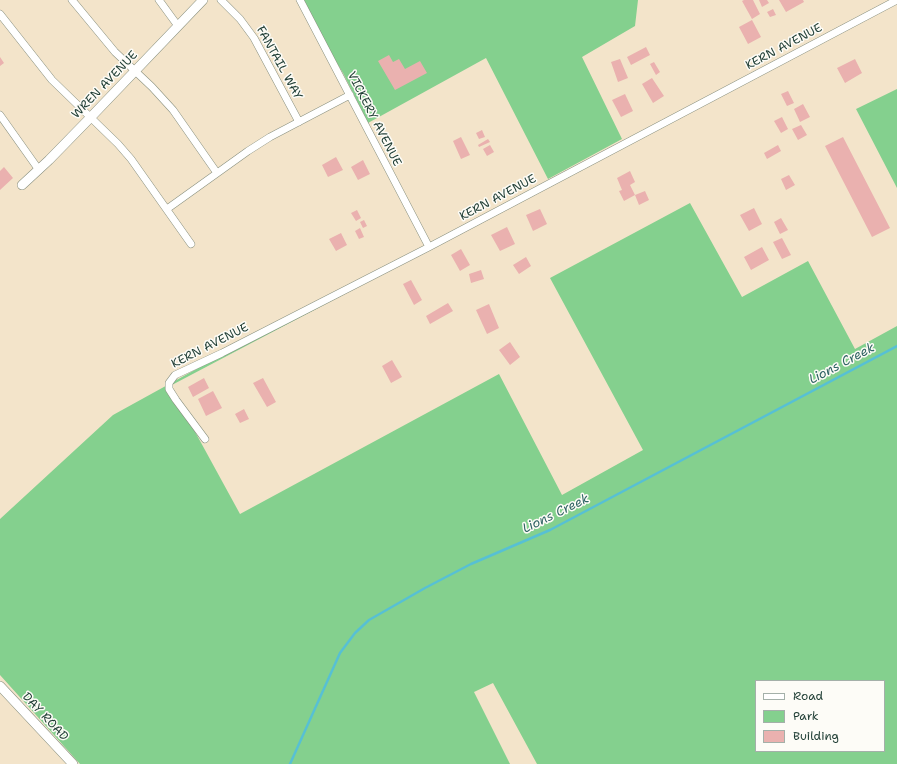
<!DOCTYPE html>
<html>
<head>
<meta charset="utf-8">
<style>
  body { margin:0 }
  #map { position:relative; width:897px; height:764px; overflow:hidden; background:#f3e4ca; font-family:"Shantell Sans",sans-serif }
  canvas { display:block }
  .legend { position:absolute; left:755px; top:680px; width:130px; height:72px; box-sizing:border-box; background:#fdfcf7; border:1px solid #a4b0a9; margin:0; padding:5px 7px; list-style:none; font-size:12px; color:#1f3d34 }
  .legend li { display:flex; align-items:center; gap:8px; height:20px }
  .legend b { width:20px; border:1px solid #a4b0a9 }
</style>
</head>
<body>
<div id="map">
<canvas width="897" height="764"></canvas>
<ul class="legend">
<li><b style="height:5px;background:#fff"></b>Road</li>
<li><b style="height:11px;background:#84d08e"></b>Park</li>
<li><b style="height:11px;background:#eab1af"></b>Building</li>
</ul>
</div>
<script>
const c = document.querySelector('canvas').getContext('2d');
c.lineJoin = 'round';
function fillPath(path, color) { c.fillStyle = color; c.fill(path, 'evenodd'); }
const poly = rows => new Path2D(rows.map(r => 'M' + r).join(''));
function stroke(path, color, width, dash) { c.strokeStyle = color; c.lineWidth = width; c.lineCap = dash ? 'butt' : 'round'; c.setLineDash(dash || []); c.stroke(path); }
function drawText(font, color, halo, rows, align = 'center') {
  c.font = font + ' "Shantell Sans",sans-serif'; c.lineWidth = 3; c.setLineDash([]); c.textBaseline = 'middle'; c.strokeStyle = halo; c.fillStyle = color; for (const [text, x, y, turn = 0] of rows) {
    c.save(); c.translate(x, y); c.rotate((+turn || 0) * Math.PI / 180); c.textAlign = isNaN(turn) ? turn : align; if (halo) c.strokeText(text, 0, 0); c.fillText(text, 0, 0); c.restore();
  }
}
const green = poly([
  [298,0,638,0,635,26,582,57,622,139,548,179,486,58,368,123,343,73],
  [897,89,897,188,856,109],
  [690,203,742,297,808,261,855,349,897,326,897,764,537,764,493,683,474,692,510,764,80,764,0,675,0,519,113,415,211,361,430,249,170,386,240,514,499,374,562,495,643,450,550,278],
  [756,681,884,681,884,751,756,751]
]);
const stream = poly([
  [290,764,340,653,355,633,369,620,425,588,471,564,550,530,897,346]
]);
const building = poly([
  [744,0,753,0,760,14,752,19,742,1],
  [759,0,767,0,769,3,762,7],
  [779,0,803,0,804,2,786,12],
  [773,9,776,15,770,17,767,12],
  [752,20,761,37,748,44,739,27],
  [646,47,650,55,631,65,627,57],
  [389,55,393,62,399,59,405,69,420,61,427,73,395,90,378,61],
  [0,57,4,63,0,66],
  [620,59,628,78,618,82,611,62],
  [855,59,862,73,845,83,837,68],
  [654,62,660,72,656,75,650,64],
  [652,78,664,96,653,103,642,84],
  [788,91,794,103,787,106,781,94],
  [625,94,633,111,621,117,612,100],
  [803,104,810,117,800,122,794,109],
  [782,117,788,129,781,133,774,121],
  [801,125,807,135,798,140,792,129],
  [482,130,485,137,479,139,476,133],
  [461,137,470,155,461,159,453,141],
  [843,137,890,228,872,237,825,146],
  [488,139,490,142,479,147,478,145],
  [490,145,494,152,487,156,483,149],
  [778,145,781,151,767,159,764,153],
  [336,157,343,170,328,177,322,165],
  [363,160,370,174,358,180,351,167],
  [4,167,13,178,0,190,0,171],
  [630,171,635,182,630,185,635,195,624,201,619,191,622,190,617,178],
  [789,175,795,185,786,190,781,179],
  [645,191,649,200,639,205,635,195],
  [754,208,762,224,749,231,740,215],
  [540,209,547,224,533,231,526,215],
  [357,210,361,218,356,221,351,213],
  [781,218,788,230,780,234,774,222],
  [364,220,367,226,363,228,360,222],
  [507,227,515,244,500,251,491,235],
  [360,228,364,237,359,239,355,231],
  [341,233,347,245,336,251,329,239],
  [782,238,791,255,782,259,773,242],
  [762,247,769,260,751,270,744,257],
  [461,249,470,265,460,271,451,255],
  [526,257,531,266,519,274,513,265],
  [481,270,484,279,471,283,469,274],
  [411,280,422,300,414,305,403,284],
  [448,303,453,311,430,324,426,316],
  [489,304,499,328,487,334,476,310],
  [510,342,520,357,510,365,499,350],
  [392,360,402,377,391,383,382,366],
  [204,378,209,388,193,397,188,387],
  [263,378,276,402,267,407,253,383],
  [213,391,222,408,206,416,198,399],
  [244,409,249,419,240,423,235,414]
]);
const minor = poly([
  [72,0,115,52,152,87,173,110,217,173],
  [159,0,178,26],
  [221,0,240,19,254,38,299,122],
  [300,0,429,247],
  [0,14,52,80,118,144,131,159,191,244],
  [0,115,39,170],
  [167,209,248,151,270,137,350,95],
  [205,439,176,400,169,389,169,383,175,375,222,353,429,247,897,0]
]);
const tertiary = poly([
  [22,185,49,160,90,118,203,0],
  [0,686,73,764]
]);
const streetNames = [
  ["KERN AVENUE",784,47,-28],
  ["FANTAIL WAY",279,63,61],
  ["WREN AVENUE",105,85,-46],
  ["VICKERY AVENUE",374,119,63],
  ["KERN AVENUE",498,198,-28],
  ["KERN AVENUE",210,346,-27],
  ["DAY ROAD",45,717,47]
];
const waterNames = [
  ["Lions Creek",842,364,-28],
  ["Lions Creek",556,514,-26]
];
fillPath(green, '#84d08e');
stroke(stream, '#57c0d4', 2.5);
fillPath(building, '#eab1af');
stroke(minor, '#89907f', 8);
stroke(tertiary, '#89907f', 10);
stroke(minor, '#fff', 7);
stroke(tertiary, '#fff', 9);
drawText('12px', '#1f3d34', '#fdfcf7', streetNames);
drawText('italic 13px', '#306464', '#fdfcf7', waterNames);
</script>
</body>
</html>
